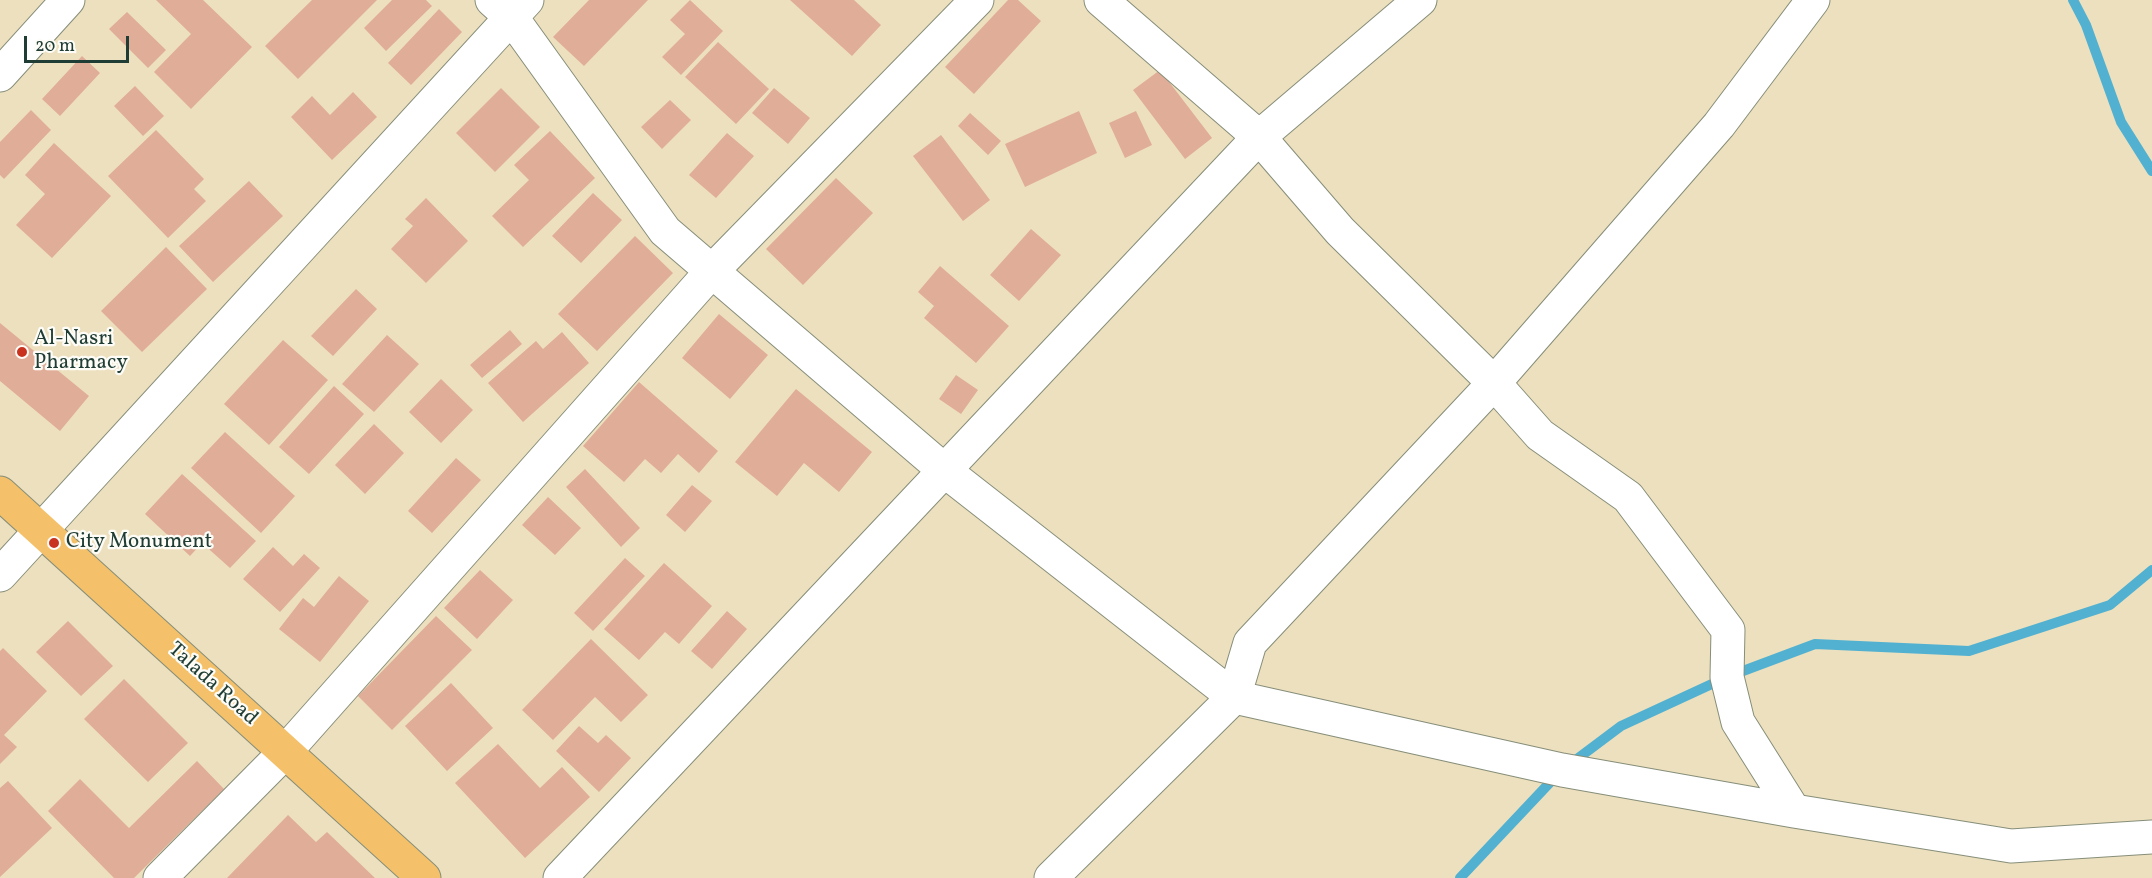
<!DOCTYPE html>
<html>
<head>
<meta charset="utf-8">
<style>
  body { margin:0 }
  #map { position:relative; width:2152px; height:878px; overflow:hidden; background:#ede0be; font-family:Vollkorn,serif }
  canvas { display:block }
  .scale { position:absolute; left:24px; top:36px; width:105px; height:27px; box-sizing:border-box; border:3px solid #1f3d34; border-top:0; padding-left:8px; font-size:18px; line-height:21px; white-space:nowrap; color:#1f3d34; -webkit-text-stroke:4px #fdfcf7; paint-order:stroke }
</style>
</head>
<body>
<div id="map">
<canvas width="2152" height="878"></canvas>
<div class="scale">20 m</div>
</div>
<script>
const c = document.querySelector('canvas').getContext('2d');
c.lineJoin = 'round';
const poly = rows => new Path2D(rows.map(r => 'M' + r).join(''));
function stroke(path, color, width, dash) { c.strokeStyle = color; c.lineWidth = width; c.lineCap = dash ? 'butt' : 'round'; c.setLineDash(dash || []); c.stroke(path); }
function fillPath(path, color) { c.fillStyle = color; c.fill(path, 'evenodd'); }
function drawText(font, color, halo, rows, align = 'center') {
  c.font = font + ' Vollkorn,serif'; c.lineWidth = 4.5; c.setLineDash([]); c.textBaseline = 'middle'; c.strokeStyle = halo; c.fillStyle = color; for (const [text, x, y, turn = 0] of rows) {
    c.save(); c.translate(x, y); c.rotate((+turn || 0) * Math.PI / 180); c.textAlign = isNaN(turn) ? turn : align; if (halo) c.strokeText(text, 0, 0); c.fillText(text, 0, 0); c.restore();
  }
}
const stream = poly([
  [2073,0,2086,25,2121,122,2152,171],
  [1569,765,1621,726,1727,677,1815,644,1969,651,2110,605,2152,570],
  [1460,878,1557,775]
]);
const building = poly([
  [156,0,203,0,252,47,191,109,154,72,191,34],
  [312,0,377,0,298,79,265,46],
  [392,0,426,0,432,6,386,51,364,28],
  [589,0,648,0,584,66,553,37],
  [690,0,723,31,681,75,662,57,685,34,670,20],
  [790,0,854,0,881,25,852,56],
  [1008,0,1018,0,1041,21,974,94,945,67],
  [439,9,462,32,411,85,388,63],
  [127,12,166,50,148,68,109,29],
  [718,42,769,89,736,124,685,77],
  [82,56,100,73,60,116,42,99],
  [1160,70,1212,138,1185,159,1133,90],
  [135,86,164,116,143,136,114,106],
  [501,88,540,127,495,172,456,133],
  [774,88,810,118,788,144,752,113],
  [353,92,377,117,332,160,291,117,312,96,330,115],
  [670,100,691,120,662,149,641,127],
  [31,110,51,130,4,179,0,175,0,142],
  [1079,111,1097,153,1025,187,1005,144],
  [1136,111,1152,145,1125,158,1109,123],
  [970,113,1001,141,988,155,958,126],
  [156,130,204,179,194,189,206,201,168,238,108,176],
  [550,131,595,178,523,247,492,216,529,180,514,165],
  [727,133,754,156,716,198,689,175],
  [941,135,990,200,963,221,913,156],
  [54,143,111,196,52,258,16,225,45,194,25,175],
  [836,178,873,213,803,285,766,249],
  [249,181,283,216,213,282,179,246],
  [593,193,622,220,581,263,552,236],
  [426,198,468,241,426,283,391,249,413,226,405,219],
  [1031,229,1061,255,1019,301,990,275],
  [635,236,673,273,597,351,558,314],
  [166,247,207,289,142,352,101,311],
  [940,266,1009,326,976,363,924,318,934,306,918,292],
  [356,289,377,309,333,356,311,336],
  [719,314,768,355,730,399,682,358],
  [0,323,89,396,60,431,0,381],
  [510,330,522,344,482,378,470,365],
  [562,332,589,363,523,422,488,383,536,341,543,349],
  [387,335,419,364,374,412,342,384],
  [283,340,328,380,269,445,224,404],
  [956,375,978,390,961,414,939,399],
  [441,379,473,410,441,443,409,412],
  [639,382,718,451,699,473,678,454,661,473,645,459,624,482,583,446],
  [334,386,364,414,309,474,279,447],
  [796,389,872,452,839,492,804,463,777,496,735,462],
  [374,424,404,453,365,494,335,465],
  [225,432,295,496,261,533,191,468],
  [456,458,481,480,432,533,408,511],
  [585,469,640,528,621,547,566,487],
  [182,474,256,541,230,568,202,543,190,556,145,514],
  [692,485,712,501,685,532,666,515],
  [548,497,581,528,555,555,522,525],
  [273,547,293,566,304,554,320,568,280,612,243,579],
  [625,558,645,576,593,631,574,613],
  [664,563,712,606,679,644,665,632,639,660,604,629],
  [480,570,513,600,477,639,444,608],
  [339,576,369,601,320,662,279,629,303,598,314,607],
  [727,611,747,629,712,669,691,651],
  [436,616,472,650,392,730,358,696],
  [68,621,113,666,81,696,36,652],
  [591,639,648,695,621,722,595,697,553,740,522,710],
  [3,648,47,691,4,735,17,747,0,764,0,651],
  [124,679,188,743,148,782,84,719],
  [451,683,493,728,447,771,405,726],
  [579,726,598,743,606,735,631,758,599,792,556,751],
  [498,744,540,788,562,767,590,797,525,858,455,783],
  [197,761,224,789,134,878,114,878,48,811,80,779,129,828],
  [8,781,52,828,0,877,0,788],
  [288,815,316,842,327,832,375,878,227,878]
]);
const minor = poly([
  [492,0,512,18,665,231,945,471,1234,697,1250,643,1494,383,1719,125,1813,0],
  [1101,0,1259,137,1340,231,1494,383,1540,435,1628,497,1728,630,1727,677,1738,722,1794,811],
  [0,75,68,0],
  [0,575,527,0],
  [160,878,285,752,711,272,977,0],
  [560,878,1259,137,1420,0],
  [1051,878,1234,697,1562,770,1794,811,2011,846,2152,837]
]);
const major = poly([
  [0,493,424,878]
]);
const markers = [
  [22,352,6,"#c8321e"],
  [54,543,6,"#c8321e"]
];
const poiNames = [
  ["Al-Nasri",34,340],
  ["Pharmacy",34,364],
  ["City Monument",66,543]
];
const streetNames = [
  ["Talada Road",212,685,42]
];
stroke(stream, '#52b1d1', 10);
fillPath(building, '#e0ad98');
stroke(minor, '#868e79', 35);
stroke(major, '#868e79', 35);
stroke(minor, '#fff', 33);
stroke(major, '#f4c16a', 33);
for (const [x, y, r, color] of markers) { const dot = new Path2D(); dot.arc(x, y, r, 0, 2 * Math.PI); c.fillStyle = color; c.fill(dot); stroke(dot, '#fdfcf7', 2); }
drawText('21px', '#1f3d34', '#fdfcf7', poiNames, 'left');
drawText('21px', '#1f3d34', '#fdfcf7', streetNames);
</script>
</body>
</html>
